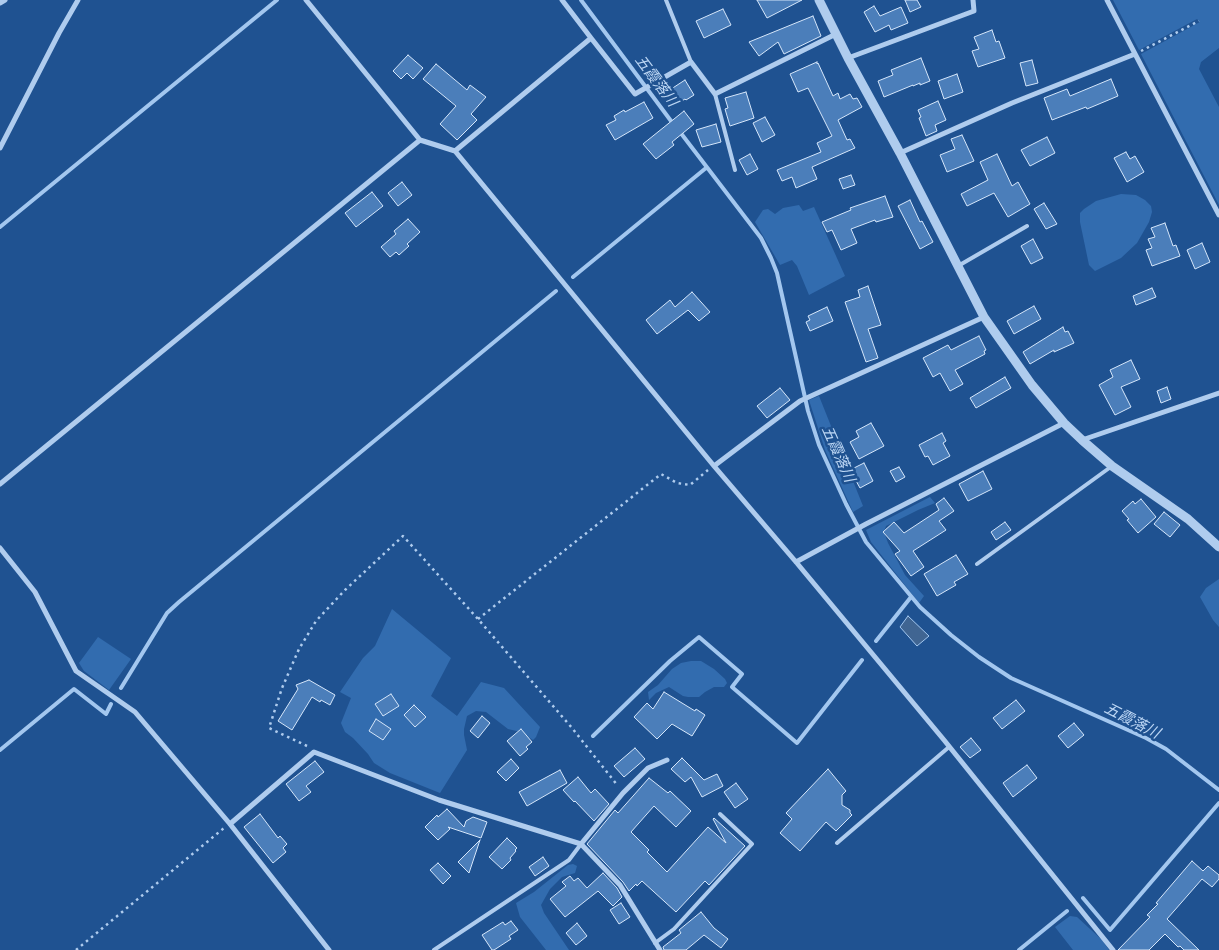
<!DOCTYPE html>
<html>
<head>
<meta charset="utf-8">
<style>
  body { margin:0 }
  canvas { display:block; background:#1f5291 }
</style>
</head>
<body>
<canvas width="1219" height="950"></canvas>
<script>
const c = document.querySelector('canvas').getContext('2d');
c.lineJoin = 'round';
function fillPath(path, color) { c.fillStyle = color; c.fill(path, 'evenodd'); }
const poly = rows => new Path2D(rows.map(r => 'M' + r).join(''));
function stroke(path, color, width, dash) { c.strokeStyle = color; c.lineWidth = width; c.lineCap = dash ? 'butt' : 'round'; c.setLineDash(dash || []); c.stroke(path); }
function drawText(font, color, halo, rows, align = 'center') {
  c.font = font + ' "Work Sans","Noto Sans JP",sans-serif'; c.lineWidth = 5; c.setLineDash([]); c.textBaseline = 'middle'; c.strokeStyle = halo; c.fillStyle = color; for (const [text, x, y, turn = 0] of rows) {
    c.save(); c.translate(x, y); c.rotate((+turn || 0) * Math.PI / 180); c.textAlign = isNaN(turn) ? turn : align; if (halo) c.strokeText(text, 0, 0); c.fillText(text, 0, 0); c.restore();
  }
}
const green = poly([
  [1113,0,1219,0,1219,48,1201,62,1199,69,1219,107,1219,205,1141,54,1200,22,1197,19,1139,50],
  [1121,194,1136,195,1145,200,1151,206,1152,212,1149,222,1137,243,1121,258,1095,271,1089,265,1080,222,1080,213,1084,209,1096,201],
  [799,205,803,211,814,207,845,276,809,295,797,266,792,260,780,265,755,222,763,210,768,209,775,214,783,208],
  [819,396,863,506,853,512,825,450,809,400],
  [930,497,935,503,918,510,886,526,884,532,888,543,905,575,924,596,919,603,871,542,866,530],
  [1219,579,1219,627,1213,620,1200,597,1206,588],
  [392,609,451,658,431,696,457,716,481,682,504,688,540,727,536,737,533,740,521,732,508,729,486,712,476,711,467,716,464,729,464,735,467,750,440,793,390,773,374,763,368,754,353,738,345,732,341,723,351,698,340,692,363,658,375,646],
  [98,637,131,659,109,690,84,671,79,663],
  [691,661,701,661,714,669,725,679,727,683,724,687,714,687,705,692,699,697,688,697,683,696,669,687,656,693,649,700,648,692,658,685,672,669,681,663],
  [573,864,577,866,575,873,562,877,550,889,541,905,544,913,569,950,546,950,520,917,516,903,534,892,568,865],
  [1070,916,1077,917,1102,940,1109,950,1073,950,1055,927]
]);
const water = poly([
  [908,616,929,636,917,646,900,627,908,616]
]);
const stream = poly([
  [581,0,674,125],
  [680,132,761,238,771,258,777,273,808,411,819,445,846,504,866,542,920,607,951,635,979,657,1011,678,1146,738,1166,749,1219,790],
  [0,227,277,0],
  [573,277,706,168],
  [876,641,911,597],
  [121,688,167,613,179,602,556,291],
  [593,736,670,661,699,637,742,674,732,687,797,743,862,660],
  [0,750,74,689,106,714,111,704],
  [1083,898,1110,930,1219,803],
  [1019,950,1067,911]
]);
const building = poly([
  [757,0,802,0,767,18,757,0],
  [905,0,917,0,921,7,910,12,905,0],
  [874,6,880,16,901,7,908,23,891,30,889,25,875,32,864,12,874,6],
  [723,9,731,25,704,38,696,21,723,9],
  [813,16,821,36,784,54,778,42,759,56,749,42,813,16],
  [992,30,996,42,999,41,1005,58,978,67,972,51,979,49,974,37,992,30],
  [408,55,423,68,413,79,407,73,401,79,393,71,408,55],
  [921,58,930,81,920,85,920,83,913,86,913,85,884,97,878,81,893,75,891,70,921,58],
  [1032,60,1038,83,1026,86,1020,63,1032,60],
  [817,62,817,64,818,63,833,96,838,93,840,99,850,94,853,99,857,98,862,107,838,120,847,140,850,139,855,148,812,167,817,179,796,188,792,177,782,181,777,170,821,152,817,143,832,136,808,88,798,92,790,74,817,62],
  [436,64,467,90,470,85,486,97,471,114,477,120,457,140,440,124,456,106,423,79,436,64],
  [957,74,963,92,944,99,938,81,957,74],
  [1111,79,1118,96,1087,109,1086,107,1052,120,1044,98,1067,89,1070,96,1111,79],
  [685,80,694,95,686,100,685,99,670,108,662,95,685,80],
  [746,92,754,118,730,126,725,109,728,108,725,98,746,92],
  [938,101,946,120,935,125,937,131,926,136,919,118,921,117,918,110,938,101],
  [644,102,653,118,615,140,606,125,616,120,614,116,624,110,625,112,644,102],
  [684,111,694,124,672,142,674,145,656,159,643,144,684,111],
  [765,117,775,135,762,142,753,123,765,117],
  [716,124,721,142,702,147,696,130,716,124],
  [962,135,974,161,947,172,940,155,955,149,951,139,962,135],
  [1047,137,1055,153,1030,166,1021,150,1047,137],
  [1126,152,1130,159,1135,156,1144,172,1127,182,1114,158,1126,152],
  [750,154,758,169,747,175,739,160,750,154],
  [997,154,1012,186,1018,182,1030,204,1008,217,994,193,967,206,961,194,988,180,980,162,997,154],
  [851,175,855,185,843,189,839,179,851,175],
  [402,182,412,195,398,206,388,193,402,182],
  [372,192,383,206,356,227,345,213,372,192],
  [885,196,893,217,876,222,875,220,851,229,857,243,841,250,832,230,827,232,822,222,851,210,850,208,885,196],
  [910,200,920,222,922,221,933,242,920,249,898,206,910,200],
  [1044,203,1057,224,1046,229,1034,209,1044,203],
  [408,219,420,232,407,244,409,246,399,255,396,252,390,257,381,247,396,234,394,231,408,219],
  [1165,223,1173,246,1176,245,1180,256,1152,266,1146,250,1152,248,1148,239,1155,237,1151,228,1165,223],
  [1033,239,1043,258,1031,264,1021,246,1033,239],
  [1202,243,1210,262,1195,269,1187,250,1202,243],
  [868,286,881,325,868,329,878,358,866,362,845,302,860,297,858,290,868,286],
  [1152,288,1156,297,1136,305,1133,296,1152,288],
  [692,292,710,312,699,321,688,310,657,334,646,320,670,300,675,307,692,292],
  [1034,306,1041,319,1014,334,1007,321,1034,306],
  [827,307,833,321,810,331,806,322,810,320,808,316,827,307],
  [1063,327,1065,332,1068,331,1074,343,1054,352,1054,350,1030,364,1023,352,1063,327],
  [979,336,986,350,984,351,985,354,955,370,963,384,950,391,940,373,933,377,923,358,948,345,951,350,979,336],
  [1131,360,1140,379,1121,387,1131,407,1115,415,1099,385,1113,377,1110,370,1131,360],
  [1005,377,1011,388,976,408,970,398,1005,377],
  [1167,387,1171,399,1161,403,1157,391,1167,387],
  [780,388,790,400,767,418,757,406,780,388],
  [871,423,884,446,859,459,850,442,859,437,856,431,871,423],
  [942,433,946,441,943,443,950,456,933,465,928,456,925,457,919,445,942,433],
  [864,463,873,481,860,488,850,470,864,463],
  [899,467,905,477,896,482,890,471,899,467],
  [983,471,992,489,968,501,959,484,983,471],
  [944,498,954,511,939,521,946,530,913,551,924,567,911,576,895,554,900,551,883,532,894,522,904,533,939,510,936,504,944,498],
  [1141,499,1156,517,1138,533,1127,520,1129,519,1122,511,1133,501,1135,504,1141,499],
  [1164,512,1180,525,1170,537,1154,524,1164,512],
  [1005,522,1011,530,996,540,991,532,1005,522],
  [956,555,968,574,954,582,956,585,937,596,924,574,956,555],
  [309,680,335,695,330,705,321,700,320,702,312,697,292,730,278,721,298,689,296,685,309,680],
  [664,692,695,711,696,709,705,715,692,736,672,724,657,739,634,717,647,703,653,709,664,692],
  [391,694,399,706,383,716,375,704,391,694],
  [1016,700,1025,711,1002,729,993,718,1016,700],
  [414,705,426,717,415,727,404,715,414,705],
  [482,716,490,723,478,738,470,731,482,716],
  [376,719,391,729,383,740,369,731,376,719],
  [1074,723,1084,735,1068,748,1058,736,1074,723],
  [521,729,532,742,526,747,528,749,520,756,507,741,521,729],
  [971,738,981,750,970,758,960,747,971,738],
  [635,748,645,759,624,777,614,766,635,748],
  [682,758,704,780,717,774,723,786,702,797,691,777,685,782,671,769,682,758],
  [511,759,519,768,506,781,497,772,511,759],
  [315,761,324,772,306,786,311,792,299,801,286,784,315,761],
  [1027,765,1037,778,1013,797,1003,783,1027,765],
  [828,769,846,791,842,795,842,805,850,810,850,813,852,815,836,831,826,822,800,851,780,833,792,819,786,813,828,769],
  [560,770,567,783,527,806,519,792,560,770],
  [578,777,591,793,595,789,609,804,594,821,575,801,574,802,563,790,578,777],
  [649,778,668,793,670,791,691,811,676,827,654,806,631,832,649,850,647,852,667,872,708,827,726,843,713,819,714,818,745,846,709,885,705,881,676,912,642,881,637,886,636,884,629,891,623,882,587,844,615,810,618,813,649,778],
  [736,783,748,799,735,808,724,792,736,783],
  [447,809,464,827,466,821,473,817,487,822,481,838,448,827,450,829,438,840,425,827,437,815,438,817,447,809],
  [260,814,278,838,280,836,287,844,283,848,286,852,273,863,244,827,260,814],
  [507,838,517,848,515,850,516,851,510,858,511,860,502,869,489,857,507,838],
  [480,840,469,873,458,862,480,840],
  [543,857,549,866,535,876,529,867,543,857],
  [1192,861,1203,871,1208,866,1219,875,1219,879,1212,887,1202,879,1167,919,1199,950,1184,950,1180,946,1178,947,1165,934,1149,950,1118,950,1150,917,1147,915,1158,904,1156,903,1192,861],
  [438,863,451,876,443,884,430,870,438,863],
  [603,873,617,888,622,897,613,906,598,891,565,917,550,899,566,886,562,882,570,876,574,881,578,878,587,888,603,873],
  [621,903,630,917,619,924,610,910,621,903],
  [701,912,714,928,728,939,721,948,704,935,686,950,664,950,663,947,681,933,679,930,701,912],
  [511,921,518,930,509,936,511,939,494,950,492,950,482,935,503,922,505,925,511,921],
  [577,923,587,936,576,945,566,933,577,923]
]);
const path = poly([
  [1141,51,1199,21],
  [478,619,661,474,677,483,690,485,708,470],
  [307,746,269,728,282,688,299,649,316,621,345,590,403,536,478,619,572,728,618,786],
  [76,950,224,828]
]);
const service = poly([
  [666,0,691,62],
  [715,94,735,170],
  [958,266,1027,226],
  [977,564,1112,466],
  [837,843,949,747],
  [655,943,674,929,752,844,720,814],
  [434,950,569,860,581,844]
]);
const minor = poly([
  [306,0,420,140],
  [562,0,591,38],
  [1107,0,1219,215],
  [0,3,5,0],
  [848,58,974,11,973,0],
  [0,148,59,33,78,0],
  [455,151,591,38,635,94,691,62,715,94,836,34],
  [900,153,1012,103,1135,54],
  [1082,440,1219,393],
  [714,466,800,401,984,317],
  [0,484,420,140,455,151,714,466,796,562,944,740,1113,950],
  [0,548,35,592,76,671,135,712,230,824,329,950],
  [796,562,866,524,1064,423],
  [230,824,314,752,439,800,581,844,620,885,660,950],
  [581,844,623,793,648,768,667,760]
]);
const tertiary = poly([
  [819,0,848,58,900,153,984,317,1032,385,1064,423,1082,440,1112,466,1188,519,1219,547]
]);
const waterNames = [
  ["五霞落川",656,81,53],
  ["五霞落川",838,454,66],
  ["五霞落川",1132,721,27]
];
fillPath(green, '#326caf');
fillPath(water, '#406592');
stroke(water, '#a3c7ef', 1);
stroke(stream, '#a3c7ef', 4);
fillPath(building, '#4b7eba');
stroke(building, '#d5e6fa', 1);
stroke(path, '#afccee', 2.5, [2.5, 4]);
stroke(service, '#afccee', 4);
stroke(minor, '#afccee', 5);
stroke(tertiary, '#afccee', 9);
drawText('italic 15px', '#bcd6f4', '#1f5291', waterNames);
</script>
</body>
</html>
